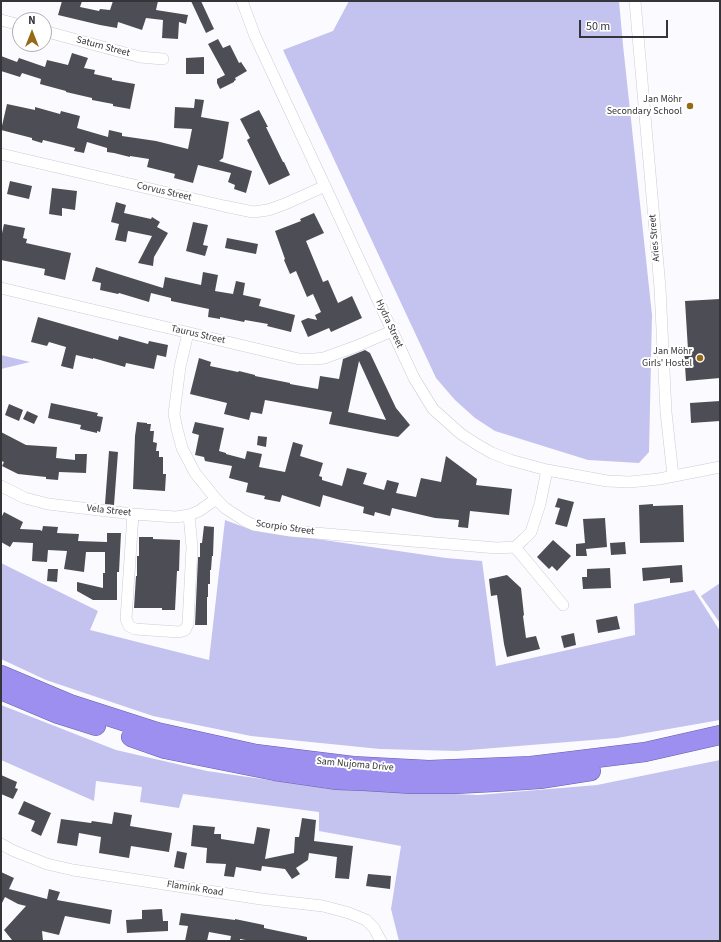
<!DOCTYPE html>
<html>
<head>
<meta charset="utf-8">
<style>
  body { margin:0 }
  #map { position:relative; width:721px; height:942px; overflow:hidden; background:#fbfbff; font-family:"Source Sans 3",sans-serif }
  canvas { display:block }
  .frame { position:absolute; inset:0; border:2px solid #353539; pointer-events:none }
  .north { position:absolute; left:12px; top:12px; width:40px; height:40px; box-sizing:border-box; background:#fff; border:1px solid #aeaeb0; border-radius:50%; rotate:0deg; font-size:11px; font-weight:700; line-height:16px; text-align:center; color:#353539 }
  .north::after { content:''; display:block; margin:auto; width:14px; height:18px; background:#966917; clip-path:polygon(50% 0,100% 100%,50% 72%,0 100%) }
  .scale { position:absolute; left:579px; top:20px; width:89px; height:18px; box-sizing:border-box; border:2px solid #353539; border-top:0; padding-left:5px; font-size:12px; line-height:14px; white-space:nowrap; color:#353539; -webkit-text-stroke:3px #fff; paint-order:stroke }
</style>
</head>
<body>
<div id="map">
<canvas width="721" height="942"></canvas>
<div class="frame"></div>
<div class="north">N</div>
<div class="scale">50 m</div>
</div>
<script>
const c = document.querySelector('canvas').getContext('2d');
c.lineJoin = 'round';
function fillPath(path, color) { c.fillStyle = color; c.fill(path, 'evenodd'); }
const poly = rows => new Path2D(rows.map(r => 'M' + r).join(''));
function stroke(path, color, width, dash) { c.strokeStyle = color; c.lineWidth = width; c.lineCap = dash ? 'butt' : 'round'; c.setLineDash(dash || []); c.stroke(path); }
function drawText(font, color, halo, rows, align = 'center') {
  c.font = font + ' "Source Sans 3",sans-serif'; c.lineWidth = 4; c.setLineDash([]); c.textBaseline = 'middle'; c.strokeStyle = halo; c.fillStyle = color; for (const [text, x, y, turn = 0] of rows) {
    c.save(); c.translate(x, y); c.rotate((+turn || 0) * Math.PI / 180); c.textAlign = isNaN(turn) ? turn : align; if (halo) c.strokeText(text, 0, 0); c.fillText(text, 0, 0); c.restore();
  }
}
const green = poly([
  [349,1,619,1,623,45,652,315,649,452,639,463,588,460,495,431,475,418,455,400,436,378,283,50,333,31],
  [1,355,30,362,1,369],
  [225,520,249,529,446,558,482,561,496,666,635,635,634,604,694,590,720,631,720,720,617,738,457,751,380,749,251,736,153,716,46,680,1,659,1,563,98,611,90,630,209,660],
  [720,583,720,623,701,596],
  [1,705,116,750,207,771,330,789,478,795,597,785,720,760,720,941,399,941,391,909,401,846,319,831,319,812,183,794,179,808,140,802,142,787,96,781,94,801,1,760]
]);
const building = poly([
  [62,1,82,1,80,7,99,11,100,9,110,10,113,1,158,1,156,10,188,15,186,24,179,22,178,39,162,38,163,20,146,18,142,30,118,22,117,28,100,25,58,15],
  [191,1,201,1,214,29,206,33],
  [218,39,223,48,230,45,239,63,241,62,247,71,235,78,236,80,234,81,234,82,220,89,217,83,217,79,225,75,208,44],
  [72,53,88,58,84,68,95,70,94,74,112,78,112,80,135,84,130,109,113,106,113,104,92,100,92,98,66,92,66,91,40,84,41,79,22,73,20,77,1,71,1,56,17,62,19,58,45,67,47,60,68,65],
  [204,57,204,74,186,74,186,58],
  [195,99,204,100,201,117,229,122,223,158,219,161,252,171,246,193,234,189,235,185,228,182,231,173,198,165,193,183,174,178,175,174,147,167,149,159,130,156,130,157,114,153,107,152,107,148,87,142,84,153,74,151,75,148,43,140,42,143,32,140,32,138,1,130,7,104,35,110,35,107,60,114,61,111,80,116,77,128,108,137,109,130,122,133,122,136,156,141,188,149,192,129,174,128,175,107,194,108],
  [259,110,268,127,266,127,283,162,284,162,290,175,269,185,247,140,250,138,240,119],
  [10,181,32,186,29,199,7,194],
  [52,188,77,191,75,210,62,208,62,216,49,214],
  [116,202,126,205,124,213,151,219,152,217,160,222,157,227,168,233,154,257,153,266,138,263,152,236,128,231,126,242,115,240,119,224,111,222],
  [314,213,324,233,306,241,323,282,328,280,338,303,352,296,362,318,331,332,329,328,308,337,301,321,308,318,317,320,315,315,321,312,313,294,307,297,296,271,290,274,284,260,285,259,275,231,301,221,300,219],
  [193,222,208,225,203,245,208,246,205,256,186,251],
  [4,224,25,228,23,238,27,239,26,243,71,253,65,280,44,275,45,269,1,260,1,238],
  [227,238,258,244,256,254,225,248],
  [96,267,163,288,165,277,201,285,203,272,218,275,215,291,233,294,236,281,245,283,243,295,261,299,259,306,295,315,291,332,267,326,268,324,245,320,244,322,220,317,220,319,208,317,209,309,171,301,171,298,151,293,149,302,119,293,118,294,100,290,101,283,92,281],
  [720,299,720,378,686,381,684,350,688,350,685,301],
  [38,317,118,340,119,336,148,344,149,341,168,345,166,357,157,355,154,369,126,363,125,367,93,358,93,359,76,355,73,369,61,366,66,347,49,342,47,346,31,342],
  [365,350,370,353,396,408,410,425,398,437,381,434,329,424,332,412,265,400,262,414,251,412,249,420,224,414,227,403,190,394,199,358,211,362,210,366,238,372,239,371,255,375,255,376,290,383,290,384,318,389,320,376,339,379,343,359],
  [359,361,386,420,348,412],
  [720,401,720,421,691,423,690,403],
  [51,403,98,413,97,416,103,417,100,432,97,431,97,433,80,429,81,425,48,418],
  [9,404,23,410,19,421,5,415],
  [27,411,38,416,34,424,23,419],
  [137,422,147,423,147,424,151,424,150,431,154,431,153,442,157,443,156,451,159,451,159,457,163,457,163,474,166,474,165,491,133,489,135,436],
  [195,422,224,428,219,451,226,453,226,454,245,459,247,451,262,454,259,467,285,472,293,442,303,445,300,456,323,463,319,476,322,477,322,480,342,486,347,468,367,473,363,484,384,490,387,480,399,483,396,493,416,497,421,478,441,482,446,456,477,479,476,485,512,489,509,515,470,511,468,528,458,527,459,520,435,518,392,508,390,516,375,512,374,516,363,513,364,507,323,495,320,507,282,495,280,502,264,499,265,496,246,492,248,483,229,478,232,466,205,461,204,457,195,455,199,435,192,433],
  [1,432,26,445,57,447,56,458,75,460,75,454,87,454,86,473,59,472,58,480,46,479,46,477,18,474,2,466,4,462,1,461],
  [258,436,267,437,266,447,257,445],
  [109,451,118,452,114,505,105,504],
  [558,498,574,502,567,527,555,524,560,508,555,507],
  [653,504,653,506,683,505,684,542,640,543,639,505],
  [4,512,23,522,20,529,40,530,42,531,43,526,58,527,57,533,79,534,78,541,107,542,107,533,121,533,119,572,117,572,117,600,93,600,77,591,77,582,103,588,103,573,105,573,105,552,86,552,84,572,64,569,67,551,48,550,47,562,32,561,33,543,13,542,10,547,1,542,1,518],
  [605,518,607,547,586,549,587,556,576,556,576,544,585,543,583,519],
  [204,526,214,527,213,556,212,556,211,570,210,570,210,584,208,584,208,597,207,597,207,625,195,625,198,557,200,557,200,543,202,543],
  [139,537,153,537,153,539,180,540,179,571,177,571,175,610,162,610,162,608,134,608,136,576,137,576,137,556,139,556],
  [553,540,571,556,557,571,552,566,549,569,537,557],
  [625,542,626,554,611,555,610,543],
  [682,565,683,582,670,583,670,578,643,581,642,568],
  [610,568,611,588,583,589,582,577,587,577,587,569],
  [48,569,58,569,57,582,47,581],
  [507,575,521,588,524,615,523,616,526,638,536,636,540,649,507,657,504,644,497,595,491,596,489,579],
  [617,616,620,629,598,633,596,620],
  [574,633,576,645,564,648,561,636],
  [1,775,17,782,15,788,18,789,13,799,1,794],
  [24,801,51,813,41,836,31,831,35,821,18,814],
  [114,812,132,815,130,826,172,833,169,852,131,846,129,858,99,853,101,837,79,833,77,846,57,843,61,819,91,823,92,821,112,824],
  [302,818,316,820,314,841,353,846,349,879,335,878,337,857,309,853,308,860,296,868,300,874,292,879,285,869,262,866,261,871,236,867,234,877,224,876,226,864,206,863,207,848,191,846,193,825,215,827,214,834,221,834,221,839,254,844,257,827,270,829,265,859,294,853,295,837,299,837],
  [177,851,187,853,184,869,174,867],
  [1,872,14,878,9,889,47,899,49,889,60,892,57,900,112,910,110,924,65,916,59,935,42,931,43,941,17,941,12,940,4,930,26,906,18,904,5,897,1,905],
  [368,874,391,876,390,889,366,886],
  [162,909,163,921,168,921,168,931,127,933,126,920,142,919,142,910],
  [181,913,235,920,235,919,264,925,264,928,307,937,307,941,251,941,240,939,240,941,230,941,231,936,209,932,207,941,185,941,188,926,179,925]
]);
const minor = poly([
  [242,1,255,36,345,229,414,378,433,409,461,434,478,445,492,453,510,460,547,470,607,481,630,482,659,479,720,467],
  [635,1,660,288,666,412,673,476],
  [1,20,20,25],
  [44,31,140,57,163,59],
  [1,154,224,206,253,212,268,210,285,204,325,186],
  [1,288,299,359,315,359,324,358,357,346,392,331],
  [188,333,180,367,174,414,177,429,182,448,195,473,216,499,225,508,245,521,254,525,291,531,497,548,515,547,524,539,531,532,540,504,547,470],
  [1,486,25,498,48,504,133,514,176,517,189,515,199,511,216,499],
  [133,514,126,619,129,626,135,629,179,632,185,630,188,624,192,547,189,515],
  [515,547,563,605],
  [1,844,14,851,47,864,73,870,261,899,323,906,349,913,366,920,374,928,381,941]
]);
const trunk = poly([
  [1,675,70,704,157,732,256,754,353,766,429,770,531,766,645,752,720,735],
  [1,690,58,714,96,726],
  [131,737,165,749,275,771,337,780,364,781,412,784,456,784,495,782,540,779,591,771]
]);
const markers = [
  [690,106,4,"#966917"],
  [700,358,4,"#966917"]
];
const streetNames = [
  ["Saturn Street",103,47,15],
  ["Corvus Street",164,192,13],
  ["Aries Street",655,238,-95],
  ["Hydra Street",389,324,65],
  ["Taurus Street",198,335,13],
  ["Vela Street",109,511,6],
  ["Scorpio Street",285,528,8],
  ["Sam Nujoma Drive",355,765,5],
  ["Flamink Road",195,889,9]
];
const poiNames = [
  ["Jan Möhr",682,100],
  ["Secondary School",682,112],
  ["Jan Möhr",692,352],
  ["Girls' Hostel",692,364]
];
fillPath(green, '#c4c2ef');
fillPath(building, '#4d4d55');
stroke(minor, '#cccbd5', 12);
stroke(trunk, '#685dad', 20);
stroke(minor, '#fff', 11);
stroke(trunk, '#9c8fef', 19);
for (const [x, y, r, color] of markers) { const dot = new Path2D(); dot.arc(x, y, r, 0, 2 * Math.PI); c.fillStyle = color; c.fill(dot); stroke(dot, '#fff', 1.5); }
drawText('10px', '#353539', '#fff', streetNames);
drawText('10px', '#353539', '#fff', poiNames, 'right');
</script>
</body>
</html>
